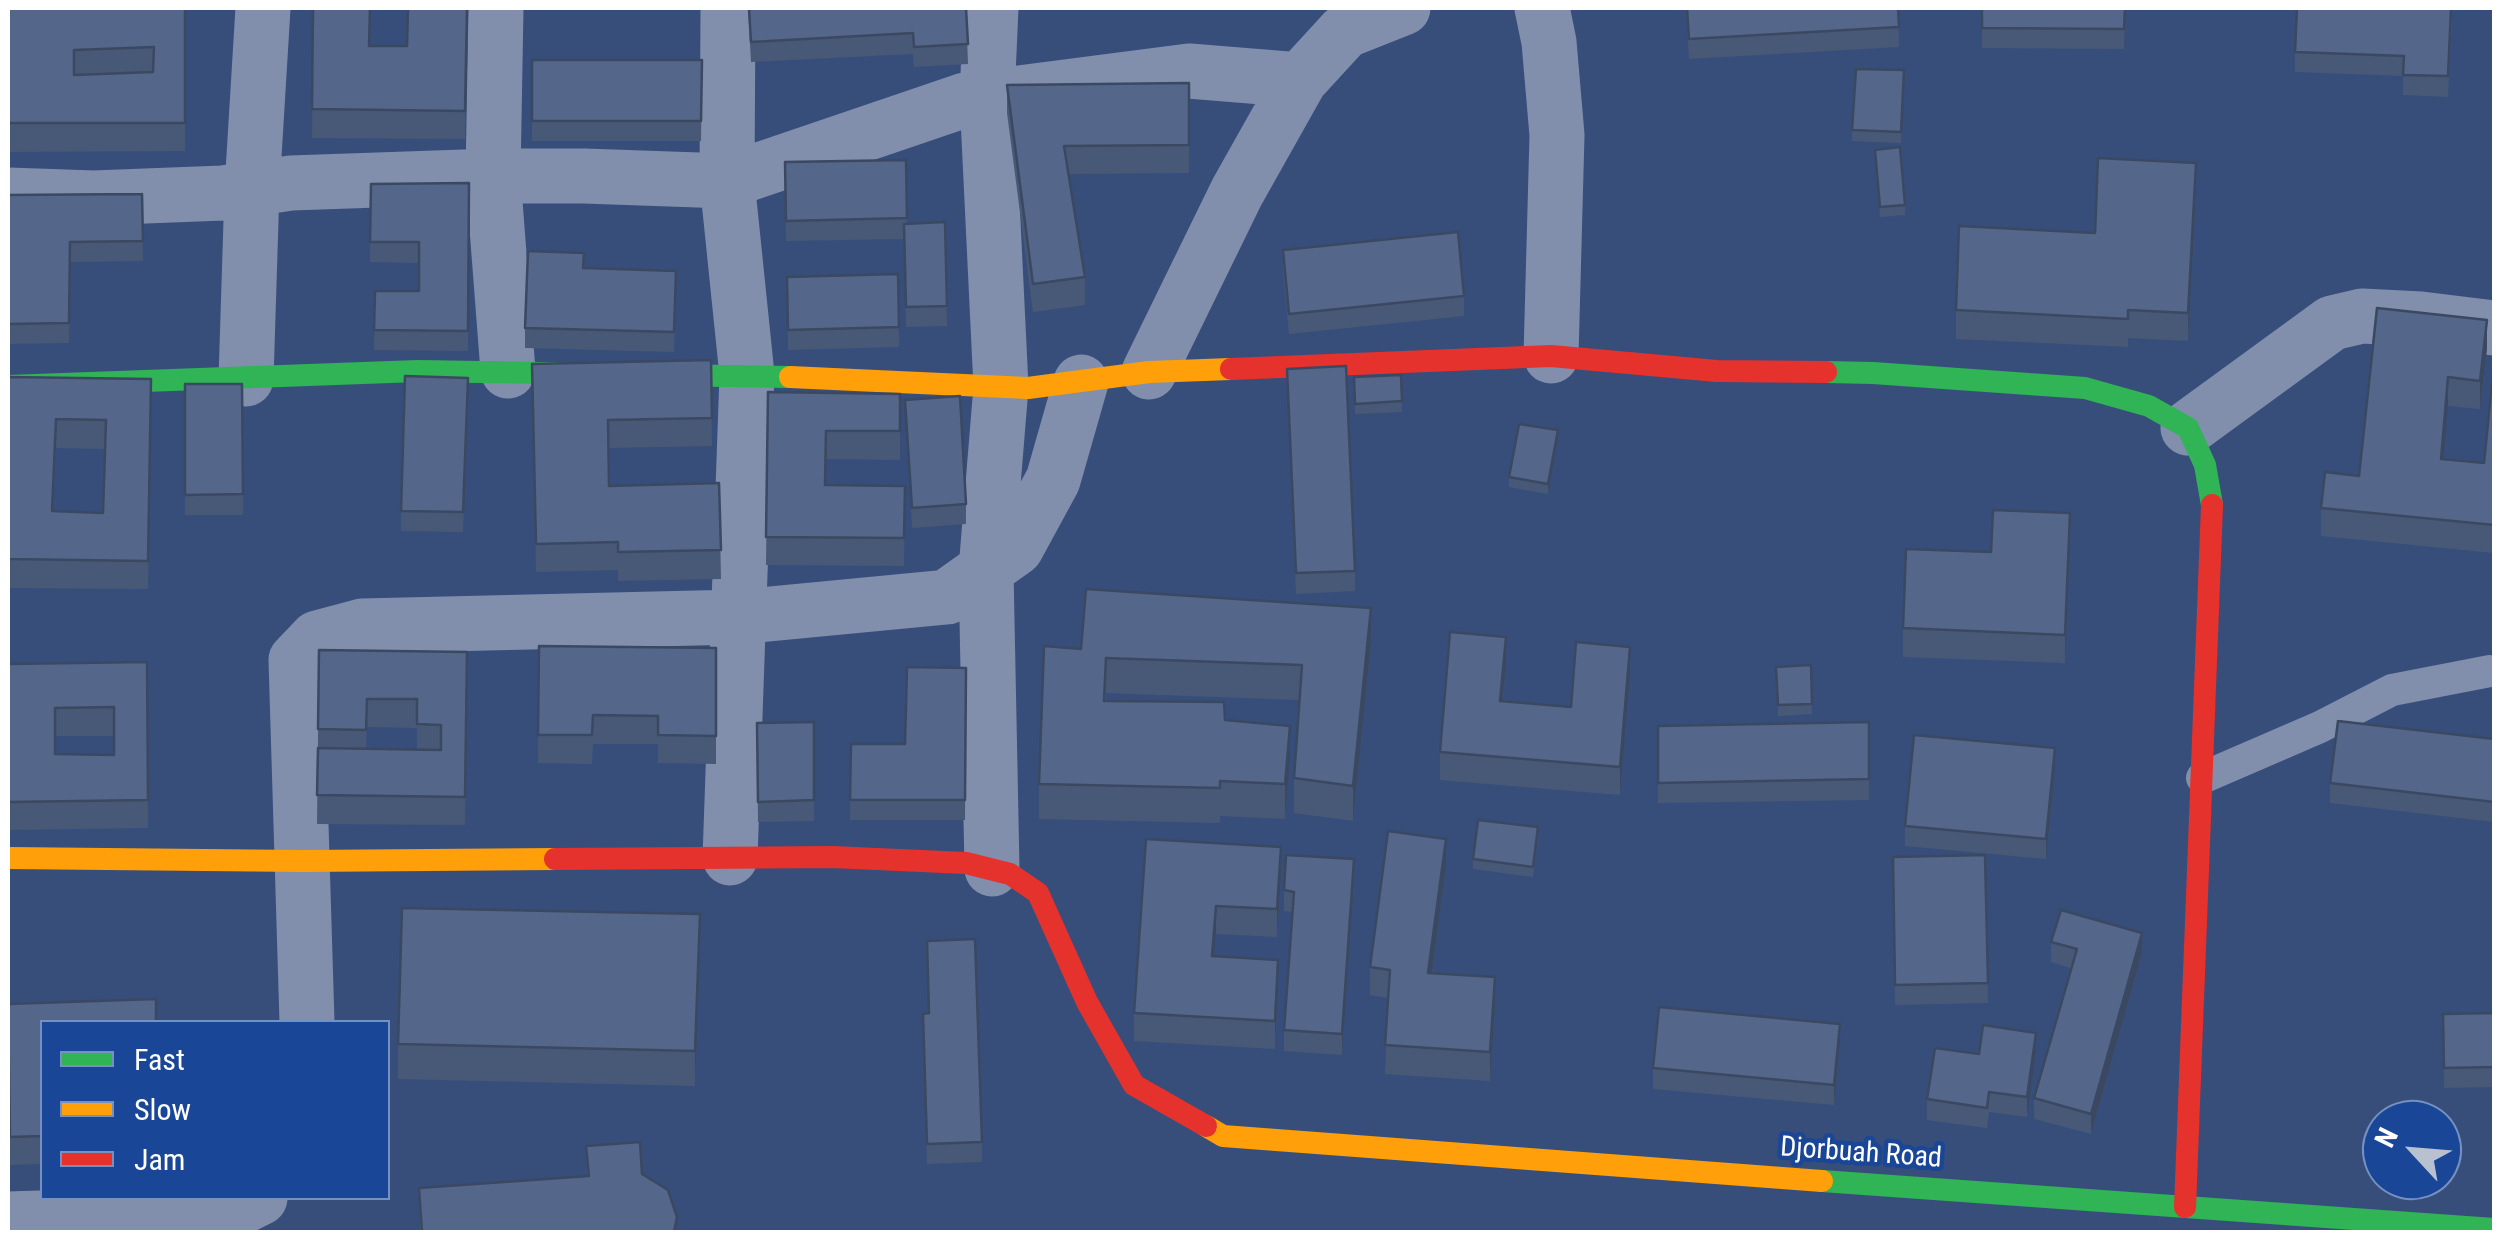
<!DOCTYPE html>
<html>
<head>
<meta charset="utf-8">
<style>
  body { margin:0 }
  #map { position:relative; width:2502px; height:1240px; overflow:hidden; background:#374e7b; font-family:"Roboto Condensed",sans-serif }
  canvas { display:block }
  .frame { position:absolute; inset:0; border:10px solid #fff; pointer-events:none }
  .legend { position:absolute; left:40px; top:1020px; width:350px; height:180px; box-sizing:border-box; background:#1a4698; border:2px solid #7690c1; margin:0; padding:12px 18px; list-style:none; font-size:30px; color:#fff }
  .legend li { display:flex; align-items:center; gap:20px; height:50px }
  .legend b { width:50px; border:2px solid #7690c1 }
  .north { position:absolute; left:2362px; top:1100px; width:100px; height:100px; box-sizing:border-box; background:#1a4698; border:2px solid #7690c1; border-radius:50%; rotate:296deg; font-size:28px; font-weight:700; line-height:40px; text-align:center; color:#fff }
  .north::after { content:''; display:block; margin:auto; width:35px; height:45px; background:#b9c1d1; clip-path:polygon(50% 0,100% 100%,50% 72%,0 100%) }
</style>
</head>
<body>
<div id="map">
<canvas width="2502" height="1240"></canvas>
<div class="frame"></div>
<ul class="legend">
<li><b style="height:12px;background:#30b455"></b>Fast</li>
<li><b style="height:12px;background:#ff9f0a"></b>Slow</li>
<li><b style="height:12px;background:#e5322d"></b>Jam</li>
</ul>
<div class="north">N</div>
</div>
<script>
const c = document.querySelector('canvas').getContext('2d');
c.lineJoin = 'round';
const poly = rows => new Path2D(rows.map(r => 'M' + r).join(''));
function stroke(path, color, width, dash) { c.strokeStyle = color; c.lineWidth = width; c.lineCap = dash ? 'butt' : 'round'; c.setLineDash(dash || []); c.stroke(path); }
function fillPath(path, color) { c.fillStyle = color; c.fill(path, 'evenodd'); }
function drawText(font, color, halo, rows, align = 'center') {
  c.font = font + ' "Roboto Condensed",sans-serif'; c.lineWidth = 9; c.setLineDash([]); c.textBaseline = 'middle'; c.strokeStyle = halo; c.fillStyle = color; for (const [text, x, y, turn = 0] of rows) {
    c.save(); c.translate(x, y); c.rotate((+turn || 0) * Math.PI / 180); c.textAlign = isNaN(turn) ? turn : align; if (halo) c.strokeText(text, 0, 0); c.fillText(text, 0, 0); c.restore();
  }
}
const lane = poly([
  [2202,778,2320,727,2392,690,2490,671]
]);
const street = poly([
  [496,8,493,176,508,371],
  [728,8,727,181,965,100,1189,71,1300,80],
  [991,8,987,97,1001,387,986,570,992,869],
  [1542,8,1549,42,1557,135,1551,356],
  [8,195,94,198,223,193,291,183,493,176,584,176,727,181,747,375,730,858],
  [1149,372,1237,192,1300,80,1345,31,1403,8],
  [246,379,252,189,263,8],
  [2188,428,2332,323,2362,316,2421,319,2494,328],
  [307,1022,296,660,317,638,362,626,738,617,947,597,1016,548,1053,480,1081,382],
  [8,1219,232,1212,260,1198]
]);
const fast = poly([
  [1826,372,1873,373,2085,388,2149,406,2188,428,2205,465,2212,505],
  [8,386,418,371,790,377],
  [1822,1181,2494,1229]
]);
const slow = poly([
  [790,377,1028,388,1149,372,1231,369],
  [8,858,302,861,555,859],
  [1206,1126,1223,1136,1822,1181]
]);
const jam = poly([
  [1231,369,1551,356,1717,371,1826,372],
  [555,859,832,857,966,863,1010,874,1038,893,1087,1002,1134,1085,1206,1126],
  [2185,1207,2212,505]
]);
const wall = poly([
  [8,8,185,8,185,151,8,152],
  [313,8,370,46,407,46,467,8,465,139,312,138],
  [748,8,966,8,968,64,914,67,913,54,751,62],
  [1686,8,1898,8,1899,47,1689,59],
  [1982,8,2125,8,2124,49,1982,48],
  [2452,21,2448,97,2403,95,2403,76,2295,72,2295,52],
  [532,60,702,60,701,141,532,141],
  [1904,70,1901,143,1852,141,1852,130],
  [1189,83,1189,173,1069,174,1085,277,1085,305,1033,312,1007,113,1007,85],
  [1875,150,1905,205,1905,215,1880,217],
  [906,160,907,224,945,222,947,326,906,327,904,239,786,241,785,162],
  [469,183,468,351,374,350,375,291,419,291,419,263,370,262,371,184],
  [2196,191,2188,341,2128,338,2128,347,1956,339,1956,310,2095,233],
  [142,194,143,261,70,262,69,343,8,344,8,195],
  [1283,250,1464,296,1464,316,1289,334,1283,270],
  [584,268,676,291,674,352,525,348,525,328],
  [898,274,899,347,788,350,787,277],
  [2377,308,2487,348,2480,409,2448,406,2443,460,2484,463,2494,363,2494,553,2321,536,2321,508,2359,476],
  [711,360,712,446,608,448,609,486,719,483,721,579,618,581,618,570,536,572,532,364],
  [1287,369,1355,571,1355,591,1296,594],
  [1401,375,1402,412,1355,414,1354,377],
  [8,377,151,379,148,589,8,588],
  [56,448,105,449,103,513,53,511],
  [185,384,242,384,243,515,185,515],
  [768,392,900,394,900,460,826,459,826,485,905,486,904,566,766,565],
  [468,398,463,532,401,531,401,511],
  [905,400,966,504,966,524,912,528],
  [1558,440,1548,494,1509,487,1509,477],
  [2070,541,2065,663,1903,657,1903,628,1991,552],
  [1371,643,1353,821,1294,813,1294,778,1299,700,1106,693,1106,701,1225,720,1290,761,1285,819,1220,816,1220,823,1039,819,1039,784,1081,649],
  [539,646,716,648,716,764,658,763,658,744,593,744,592,764,538,763],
  [319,650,467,652,465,825,317,824],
  [367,727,417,728,417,750,366,749],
  [147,662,148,828,8,830,8,664],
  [55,736,114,736,114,755,55,754],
  [1506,665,1503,701,1571,707,1630,675,1620,795,1440,780,1440,752],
  [1811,665,1812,714,1778,716,1776,667],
  [966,668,965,820,850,820,851,744,905,744],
  [814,722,814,821,758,822,757,723],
  [1869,722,1869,800,1658,803,1658,726],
  [2494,739,2494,822,2330,803,2330,783],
  [2055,768,2046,859,1905,846,1905,826],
  [1538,838,1533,877,1473,869,1473,859],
  [1146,839,1281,875,1277,937,1216,934,1214,956,1278,988,1275,1049,1134,1041,1134,1013],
  [1985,855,1988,1003,1895,1005,1893,857],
  [1446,867,1432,973,1495,1006,1490,1081,1385,1074,1388,998,1370,995,1370,967],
  [1354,880,1342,1055,1284,1051,1284,1030,1293,912,1284,911,1284,890],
  [2051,942,2142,953,2091,1134,2034,1119,2034,1098,2071,968,2051,962],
  [700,949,695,1086,398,1079,398,1044],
  [8,1004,42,1022,42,1164,10,1165],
  [929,1013,982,1142,982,1162,927,1164,923,1034],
  [2494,1013,2494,1087,2444,1088,2443,1014],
  [1840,1044,1834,1105,1653,1089,1653,1068],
  [2036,1053,2027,1117,1989,1112,1987,1128,1927,1120,1927,1099,1979,1054],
  [586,1146,642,1174,677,1232,420,1232,419,1188,587,1176]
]);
const shadedWall = poly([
  [2196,163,2196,191,2188,341,2188,313],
  [2487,320,2487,348,2480,409,2480,381],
  [2448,377,2448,406,2441,488,2441,459],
  [1558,430,1558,440,1548,494,1548,484],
  [2070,513,2070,541,2065,663,2065,635],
  [1371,608,1371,643,1353,821,1353,786],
  [1506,637,1506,665,1500,729,1500,701],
  [1630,647,1630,675,1620,795,1620,767],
  [1290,726,1290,761,1285,819,1285,784],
  [2055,748,2055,768,2046,859,2046,839],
  [1446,839,1446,867,1428,1001,1428,973],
  [1281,847,1281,875,1277,937,1277,909],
  [1354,859,1354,880,1342,1055,1342,1034],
  [1216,906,1216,934,1212,985,1212,956],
  [700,914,700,949,695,1086,695,1051],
  [2142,933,2142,953,2091,1134,2091,1114],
  [1278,960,1278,988,1275,1049,1275,1021],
  [1495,977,1495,1006,1490,1081,1490,1052],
  [1840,1024,1840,1044,1834,1105,1834,1085],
  [2036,1033,2036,1053,2027,1117,2027,1097]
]);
const building = poly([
  [8,8,185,8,185,123,8,123,8,8],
  [154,47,153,72,74,75,74,50,154,47],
  [313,8,370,8,369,46,407,46,408,8,467,8,465,111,312,109,313,8],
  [749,8,966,8,968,44,914,47,913,33,751,42,749,8],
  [1687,8,1898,8,1899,27,1689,39,1687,8],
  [1982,8,2125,8,2124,29,1982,28,1982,8],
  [2297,8,2451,8,2448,76,2403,75,2404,56,2295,52,2297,8],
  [532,60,702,60,701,121,532,121,532,60],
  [1856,69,1904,70,1901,132,1852,130,1856,69],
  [1189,83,1189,145,1064,146,1085,277,1033,284,1007,85,1189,83],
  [1900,147,1905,205,1880,207,1875,150,1900,147],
  [2098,158,2196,163,2188,313,2128,310,2128,319,1956,310,1959,226,2095,233,2098,158],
  [906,160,907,218,786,221,785,162,906,160],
  [469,183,468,331,374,330,375,291,419,291,419,242,370,242,371,184,469,183],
  [142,194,143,241,70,242,69,323,8,324,8,195,142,194],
  [945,222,947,306,906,307,904,224,945,222],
  [1458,232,1464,296,1289,314,1283,250,1458,232],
  [528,251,584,253,583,268,676,271,674,332,525,328,528,251],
  [898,274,899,327,788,330,787,277,898,274],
  [2377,308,2487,320,2480,381,2448,377,2441,459,2484,463,2494,363,2494,525,2321,508,2325,472,2359,476,2377,308],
  [711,360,712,418,608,420,609,486,719,483,721,550,618,552,618,542,536,544,532,364,711,360],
  [1346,366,1355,571,1296,573,1287,369,1346,366],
  [1401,375,1402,401,1355,404,1354,377,1401,375],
  [405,376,468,378,463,512,401,511,405,376],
  [8,377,151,379,148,561,8,559,8,377],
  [56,419,106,420,103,513,52,511,56,419],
  [185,384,242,384,243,494,185,495,185,384],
  [768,392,900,394,900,431,826,431,825,485,905,486,904,538,766,537,768,392],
  [960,396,966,504,912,508,905,400,960,396],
  [1519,424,1558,430,1548,484,1509,477,1519,424],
  [1993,510,2070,513,2065,635,1903,628,1906,549,1991,552,1993,510],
  [1086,589,1371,608,1353,786,1294,778,1302,665,1106,658,1104,701,1224,702,1225,720,1290,726,1285,784,1220,781,1220,788,1039,784,1044,646,1081,649,1086,589],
  [1450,632,1506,637,1500,701,1571,707,1576,642,1630,647,1620,767,1440,752,1450,632],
  [539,646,716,648,716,736,658,735,658,716,593,715,592,735,538,735,539,646],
  [319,650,467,652,465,797,317,795,318,748,441,750,441,725,417,724,417,699,367,699,366,730,318,729,319,650],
  [147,662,148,800,8,802,8,664,147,662],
  [114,707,114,755,55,754,55,708,114,707],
  [1811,665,1812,704,1778,705,1776,667,1811,665],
  [907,667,966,668,965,800,850,800,851,744,905,744,907,667],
  [2338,721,2494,739,2494,802,2330,783,2338,721],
  [814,722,814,800,758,802,757,723,814,722],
  [1869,722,1869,779,1658,783,1658,726,1869,722],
  [1914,735,2055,748,2046,839,1905,826,1914,735],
  [1478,820,1538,827,1533,867,1473,859,1478,820],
  [1388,831,1446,839,1428,973,1495,977,1490,1052,1385,1045,1390,970,1370,967,1388,831],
  [1146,839,1281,847,1277,909,1216,906,1212,956,1278,960,1275,1021,1134,1013,1146,839],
  [1286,855,1354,859,1342,1034,1284,1030,1294,892,1284,890,1286,855],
  [1985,855,1988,983,1895,985,1893,857,1985,855],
  [402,908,700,914,695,1051,398,1044,402,908],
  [2061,910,2142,933,2091,1114,2034,1098,2077,949,2051,942,2061,910],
  [975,939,982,1142,927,1144,923,1014,929,1013,927,941,975,939],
  [156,999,156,1022,42,1022,42,1136,10,1137,8,1004,156,999],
  [1659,1007,1840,1024,1834,1085,1653,1068,1659,1007],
  [2494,1013,2494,1067,2444,1068,2443,1014,2494,1013],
  [1983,1025,2036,1033,2027,1097,1989,1092,1987,1108,1927,1099,1935,1048,1979,1054,1983,1025],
  [640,1142,642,1174,668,1190,677,1217,674,1232,422,1232,419,1188,589,1176,586,1146,640,1142]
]);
const streetNames = [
  ["Djorbuah Road",1861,1154,4]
];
stroke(lane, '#818fad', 32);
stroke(street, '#818fad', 55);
stroke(fast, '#30b455', 22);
stroke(slow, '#ff9f0a', 22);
stroke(jam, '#e5322d', 22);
fillPath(wall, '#485977');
fillPath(shadedWall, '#3b4861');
fillPath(building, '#54678a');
stroke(building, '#3b4861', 2.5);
drawText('28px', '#fff', '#1a4698', streetNames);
</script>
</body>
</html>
